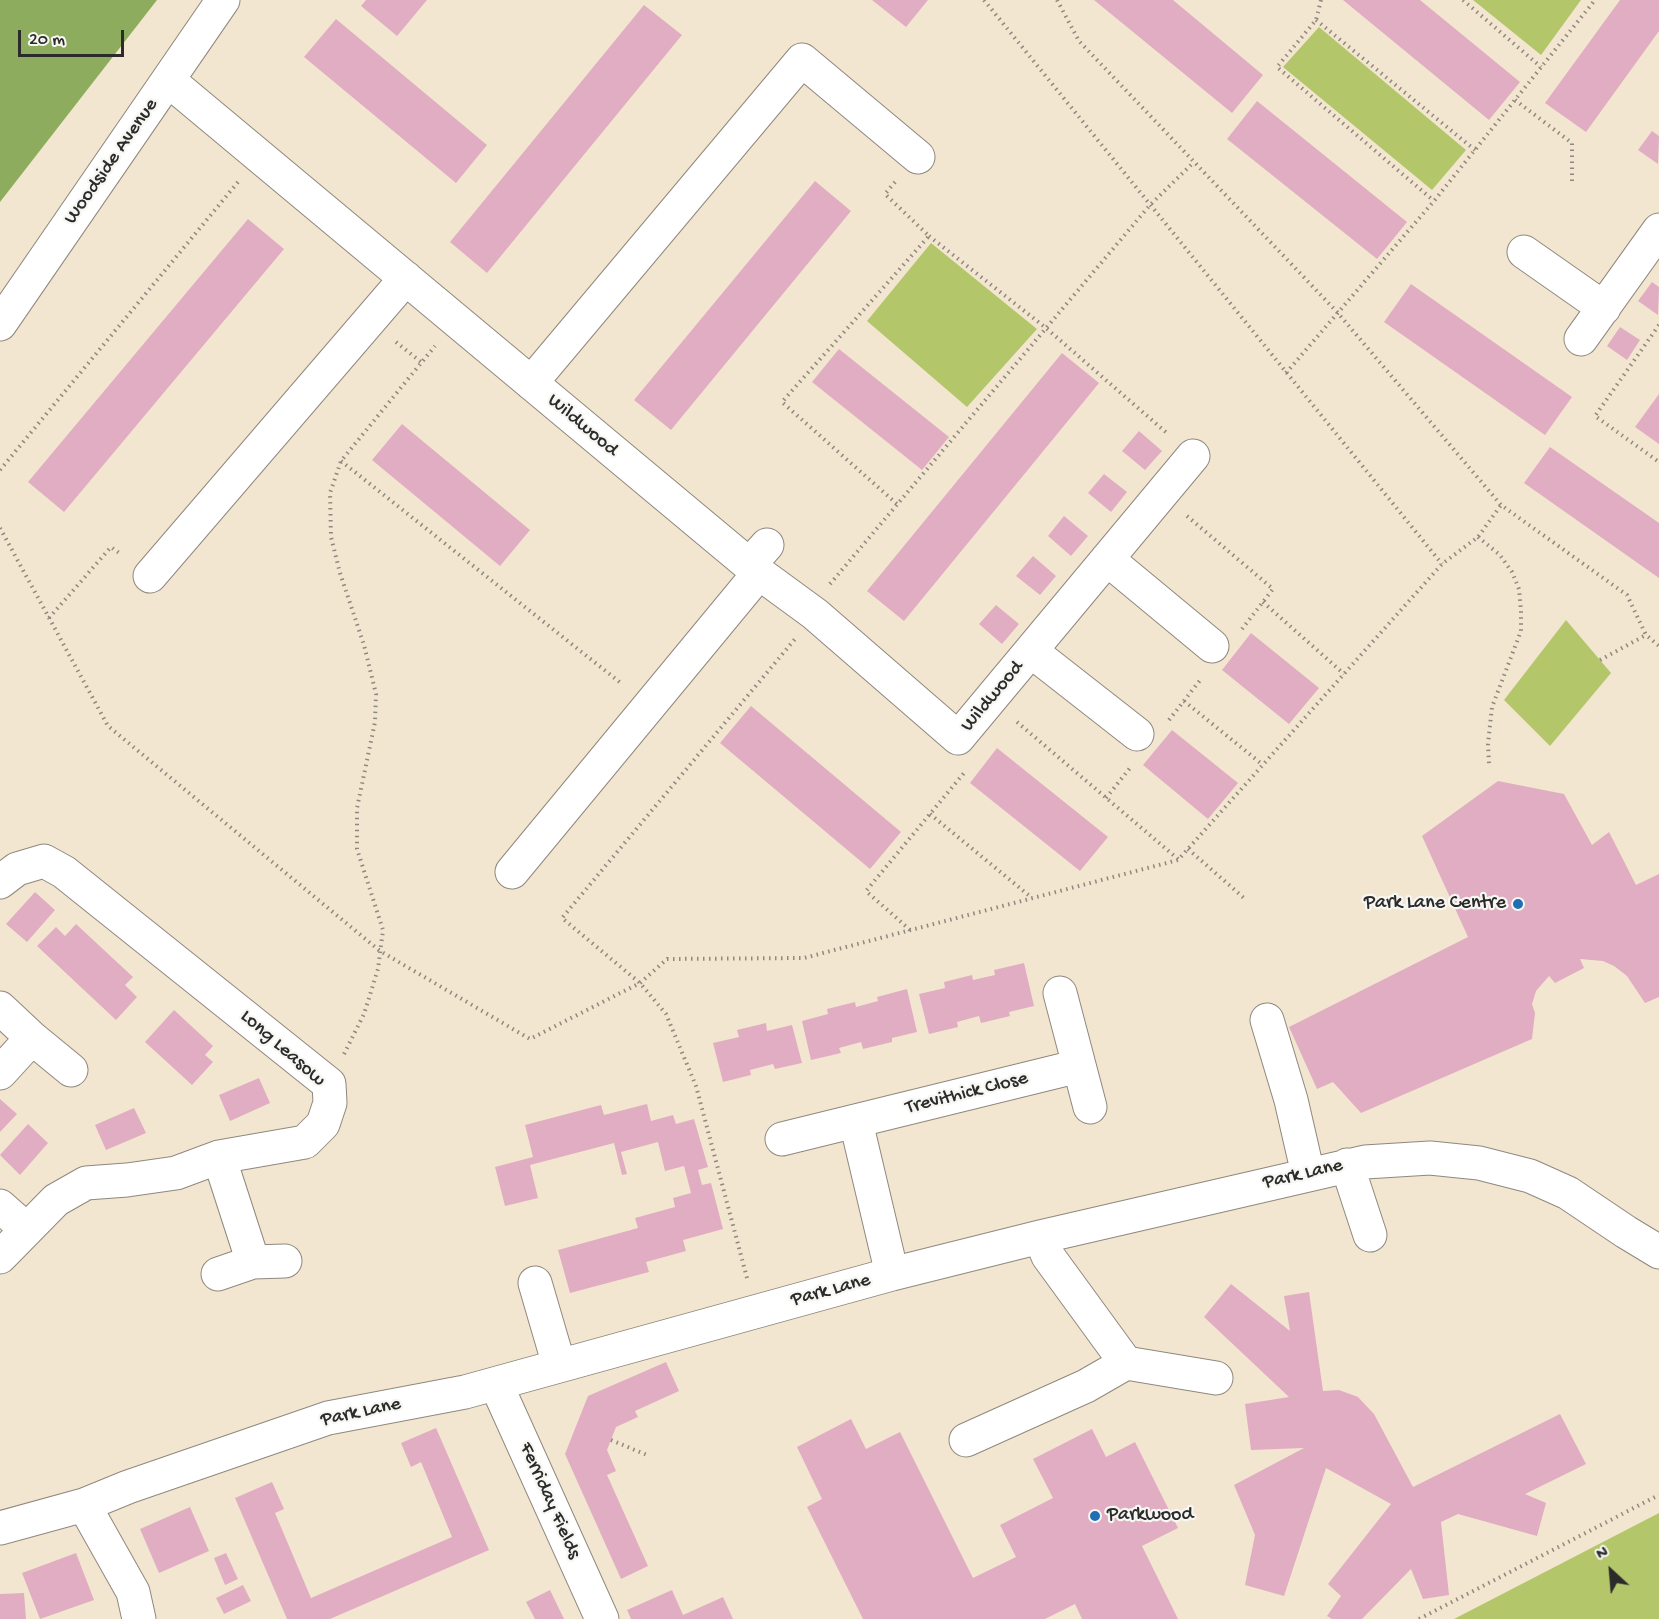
<!DOCTYPE html>
<html>
<head>
<meta charset="utf-8">
<style>
  body { margin:0 }
  #map { position:relative; width:1659px; height:1619px; overflow:hidden; background:#f3e6d0; font-family:"Gochi Hand",sans-serif }
  canvas { display:block }
  .north { position:absolute; left:1581px; top:1541px; width:60px; height:60px; -webkit-text-stroke:4px #f6f6f2; paint-order:stroke; rotate:334deg; font-size:16px; font-weight:700; line-height:24px; text-align:center; color:#2b2b2b }
  .north::after { content:''; display:block; margin:auto; width:21px; height:27px; background:#2b2b2b; clip-path:polygon(50% 0,100% 100%,50% 72%,0 100%) }
  .scale { position:absolute; left:18px; top:30px; width:106px; height:27px; box-sizing:border-box; border:3px solid #2b2b2b; border-top:0; padding-left:8px; font-size:18px; line-height:21px; white-space:nowrap; color:#2b2b2b; -webkit-text-stroke:4px #f6f6f2; paint-order:stroke }
</style>
</head>
<body>
<div id="map">
<canvas width="1659" height="1619"></canvas>
<div class="north">N</div>
<div class="scale">20 m</div>
</div>
<script>
const c = document.querySelector('canvas').getContext('2d');
c.lineJoin = 'round';
function fillPath(path, color) { c.fillStyle = color; c.fill(path, 'evenodd'); }
const poly = rows => new Path2D(rows.map(r => 'M' + r).join(''));
function stroke(path, color, width, dash) { c.strokeStyle = color; c.lineWidth = width; c.lineCap = dash ? 'butt' : 'round'; c.setLineDash(dash || []); c.stroke(path); }
function drawText(font, color, halo, rows, align = 'center') {
  c.font = font + ' "Gochi Hand",sans-serif'; c.lineWidth = 4.5; c.setLineDash([]); c.textBaseline = 'middle'; c.strokeStyle = halo; c.fillStyle = color; for (const [text, x, y, turn = 0] of rows) {
    c.save(); c.translate(x, y); c.rotate((+turn || 0) * Math.PI / 180); c.textAlign = isNaN(turn) ? turn : align; if (halo) c.strokeText(text, 0, 0); c.fillText(text, 0, 0); c.restore();
  }
}
const green = poly([
  [1473,0,1581,0,1541,55],
  [1319,27,1466,150,1432,190,1283,67],
  [931,243,1037,329,967,407,867,321],
  [1566,620,1611,673,1550,746,1504,700],
  [1659,1513,1659,1619,1454,1619]
]);
const forest = poly([
  [0,0,157,0,0,202]
]);
const building = poly([
  [366,0,427,0,397,36,361,6],
  [872,0,928,0,906,27],
  [1094,0,1173,0,1263,75,1232,113],
  [1343,0,1420,0,1520,82,1489,120],
  [1620,0,1659,0,1659,31,1586,132,1545,103],
  [644,5,682,35,487,273,450,242],
  [336,19,487,145,456,183,304,57],
  [1257,101,1407,222,1377,259,1227,139],
  [1652,131,1659,136,1658,164,1638,150],
  [815,181,851,211,671,430,634,400],
  [248,219,284,249,64,512,28,482],
  [1652,282,1659,287,1658,315,1638,301],
  [1411,284,1572,397,1545,435,1384,322],
  [1620,327,1640,340,1627,360,1607,346],
  [839,349,949,437,922,470,812,382],
  [1062,353,1099,383,904,621,867,591],
  [1659,394,1659,444,1635,427],
  [402,424,530,530,500,566,372,460],
  [1139,431,1162,451,1145,470,1122,451],
  [1550,447,1659,523,1659,578,1524,483],
  [1104,474,1127,492,1111,512,1088,493],
  [1064,516,1088,536,1071,556,1048,536],
  [1033,556,1056,576,1040,595,1016,576],
  [996,605,1019,624,1002,644,979,624],
  [1251,633,1319,688,1289,724,1222,670],
  [751,706,901,832,870,869,720,743],
  [1172,730,1238,783,1208,819,1143,765],
  [997,748,1108,837,1080,871,970,783],
  [1498,781,1564,794,1592,845,1609,832,1636,885,1659,874,1659,997,1645,1003,1627,976,1614,966,1603,961,1580,959,1584,968,1555,983,1549,976,1536,991,1532,1004,1535,1013,1532,1039,1361,1113,1333,1082,1317,1089,1289,1027,1468,937,1422,836],
  [35,892,55,910,27,942,6,924],
  [76,924,133,977,125,985,137,997,116,1020,37,946,56,927,65,936],
  [1024,963,1034,1006,1009,1012,1010,1016,981,1023,979,1016,957,1022,958,1027,929,1034,919,994,945,988,944,982,972,975,973,980,995,975,994,970],
  [907,989,917,1032,892,1038,892,1042,863,1049,861,1042,839,1048,841,1053,811,1060,802,1021,828,1014,827,1009,855,1002,856,1007,878,1001,877,997],
  [174,1010,213,1046,205,1055,213,1062,192,1085,145,1042],
  [766,1023,767,1031,792,1025,802,1063,775,1069,773,1064,750,1070,751,1075,723,1082,713,1043,739,1037,737,1030],
  [259,1078,270,1103,230,1121,219,1095],
  [0,1099,17,1114,0,1132],
  [647,1104,651,1121,673,1115,676,1124,694,1119,708,1167,698,1170,702,1185,711,1183,723,1229,683,1240,686,1251,646,1262,649,1272,570,1293,558,1250,638,1228,635,1218,675,1207,673,1198,691,1193,684,1166,665,1171,658,1142,621,1152,627,1174,622,1175,614,1143,530,1165,538,1198,505,1206,495,1167,533,1157,525,1125,601,1105,604,1115],
  [134,1108,146,1133,106,1150,95,1125],
  [28,1124,48,1143,20,1175,0,1155],
  [1231,1284,1290,1331,1284,1296,1309,1292,1323,1391,1339,1390,1358,1397,1374,1414,1413,1487,1560,1414,1586,1464,1525,1494,1546,1503,1537,1536,1458,1514,1441,1522,1449,1595,1423,1599,1411,1569,1362,1619,1332,1619,1327,1616,1341,1596,1328,1584,1391,1504,1326,1468,1284,1596,1245,1585,1255,1535,1234,1485,1304,1448,1251,1450,1245,1404,1289,1397,1204,1317],
  [666,1362,679,1391,635,1411,638,1417,616,1427,607,1450,616,1471,607,1475,648,1566,621,1579,565,1454,588,1396],
  [851,1419,866,1449,900,1432,973,1578,1016,1557,1000,1525,1053,1498,1033,1459,1092,1429,1106,1457,1135,1442,1178,1528,1142,1546,1178,1619,1082,1619,1075,1604,1045,1619,863,1619,807,1507,822,1499,797,1447],
  [436,1428,489,1550,330,1619,287,1619,235,1498,272,1482,284,1509,275,1513,311,1598,452,1537,421,1462,411,1467,401,1443],
  [190,1507,209,1551,159,1573,140,1529],
  [76,1553,94,1600,40,1619,22,1573],
  [226,1553,238,1579,225,1585,214,1558],
  [243,1585,251,1601,224,1614,216,1598],
  [550,1590,564,1619,535,1619,526,1602],
  [672,1590,683,1615,723,1597,733,1619,631,1619,627,1610],
  [24,1593,26,1619,0,1619,0,1594]
]);
const path = poly([
  [984,0,1442,564],
  [1057,0,1079,41,1337,312,1501,505,1627,595,1646,635,1659,646],
  [1321,0,1316,20,1277,67,1434,201],
  [1463,0,1541,67],
  [1316,20,1475,150],
  [1515,100,1572,143,1572,183],
  [895,182,885,194,929,236,782,402,897,504],
  [929,236,1046,328,1168,434],
  [1659,325,1595,416,1659,462],
  [396,342,421,362],
  [1286,373,1434,201,1595,0],
  [341,461,622,684],
  [0,470,238,182],
  [1187,516,1273,589,1242,629],
  [0,528,108,726,380,951,530,1039,640,983,667,959,804,958,1178,860,1442,564,1478,537,1501,505],
  [1478,537,1500,555,1512,572,1519,589,1521,611,1521,631,1492,707,1488,744,1489,764],
  [830,584,1150,205,1194,162],
  [1263,602,1344,674],
  [49,618,111,547,122,555],
  [1600,660,1646,635],
  [1184,701,1263,765],
  [1169,720,1201,679],
  [1017,722,1178,859],
  [1106,798,1130,768],
  [930,814,1032,898],
  [1188,849,1244,898],
  [910,930,866,891,964,773],
  [344,1054,364,1014,378,969,383,930,357,849,357,808,375,722,376,694,364,645,340,573,331,537,330,493,341,461,435,346],
  [747,1278,696,1086,666,1014,640,983,562,918,795,639],
  [611,1440,647,1455],
  [1419,1619,1659,1495]
]);
const minor = poly([
  [168,80,759,573,815,614,958,738,1193,456],
  [1524,252,1604,308],
  [0,324,223,0],
  [1581,339,1659,230],
  [531,383,802,60,918,157],
  [1107,559,1212,646],
  [749,565,767,545],
  [150,576,406,278],
  [1031,651,1137,734],
  [512,872,759,573],
  [0,882,17,869,44,861,64,872,329,1084,330,1103,323,1124,305,1142,219,1157,176,1173,127,1180,86,1183,56,1200,0,1257],
  [1060,993,1090,1107],
  [0,1008,32,1038,0,1073],
  [1267,1020,1291,1100,1308,1174],
  [32,1038,71,1070],
  [856,1122,892,1274],
  [782,1139,1079,1066],
  [1347,1165,1370,1235],
  [0,1206,26,1229],
  [1040,1237,1048,1256,1126,1363],
  [253,1262,285,1261],
  [218,1274,253,1262,219,1157],
  [535,1283,559,1365],
  [496,1384,602,1619],
  [966,1440,1086,1386,1126,1363,1216,1378],
  [84,1505,133,1592,139,1619],
  [0,1528,84,1505,128,1487,328,1418,465,1392,892,1274,1040,1237,1365,1162,1430,1158,1479,1163,1530,1176,1568,1193,1626,1232,1659,1252]
]);
const markers = [
  [1518,904,6,"#1f6fb2"],
  [1095,1516,6,"#1f6fb2"]
];
const streetNames = [
  ["Woodside Avenue",112,162,-55],
  ["Wildwood",582,426,40],
  ["Wildwood",993,697,-50],
  ["Long Leasow",282,1049,41],
  ["Trevithick Close",967,1094,-14],
  ["Park Lane",1303,1175,-13],
  ["Park Lane",831,1291,-15],
  ["Park Lane",361,1413,-12],
  ["Ferriday Fields",549,1501,66]
];
const poiNames = [
  ["Park Lane Centre",1506,904],
  ["Parkwood",1107,1516,"left"]
];
fillPath(green, '#b3c76a');
fillPath(forest, '#8eac5e');
fillPath(building, '#e1adc2');
stroke(minor, '#8f887e', 35);
stroke(path, '#8f887e', 4, [1.5, 4.5]);
stroke(minor, '#fff', 33);
for (const [x, y, r, color] of markers) { const dot = new Path2D(); dot.arc(x, y, r, 0, 2 * Math.PI); c.fillStyle = color; c.fill(dot); stroke(dot, '#f6f6f2', 2); }
drawText('20px', '#2b2b2b', '#f6f6f2', streetNames);
drawText('20px', '#2b2b2b', '#f6f6f2', poiNames, 'right');
</script>
</body>
</html>
